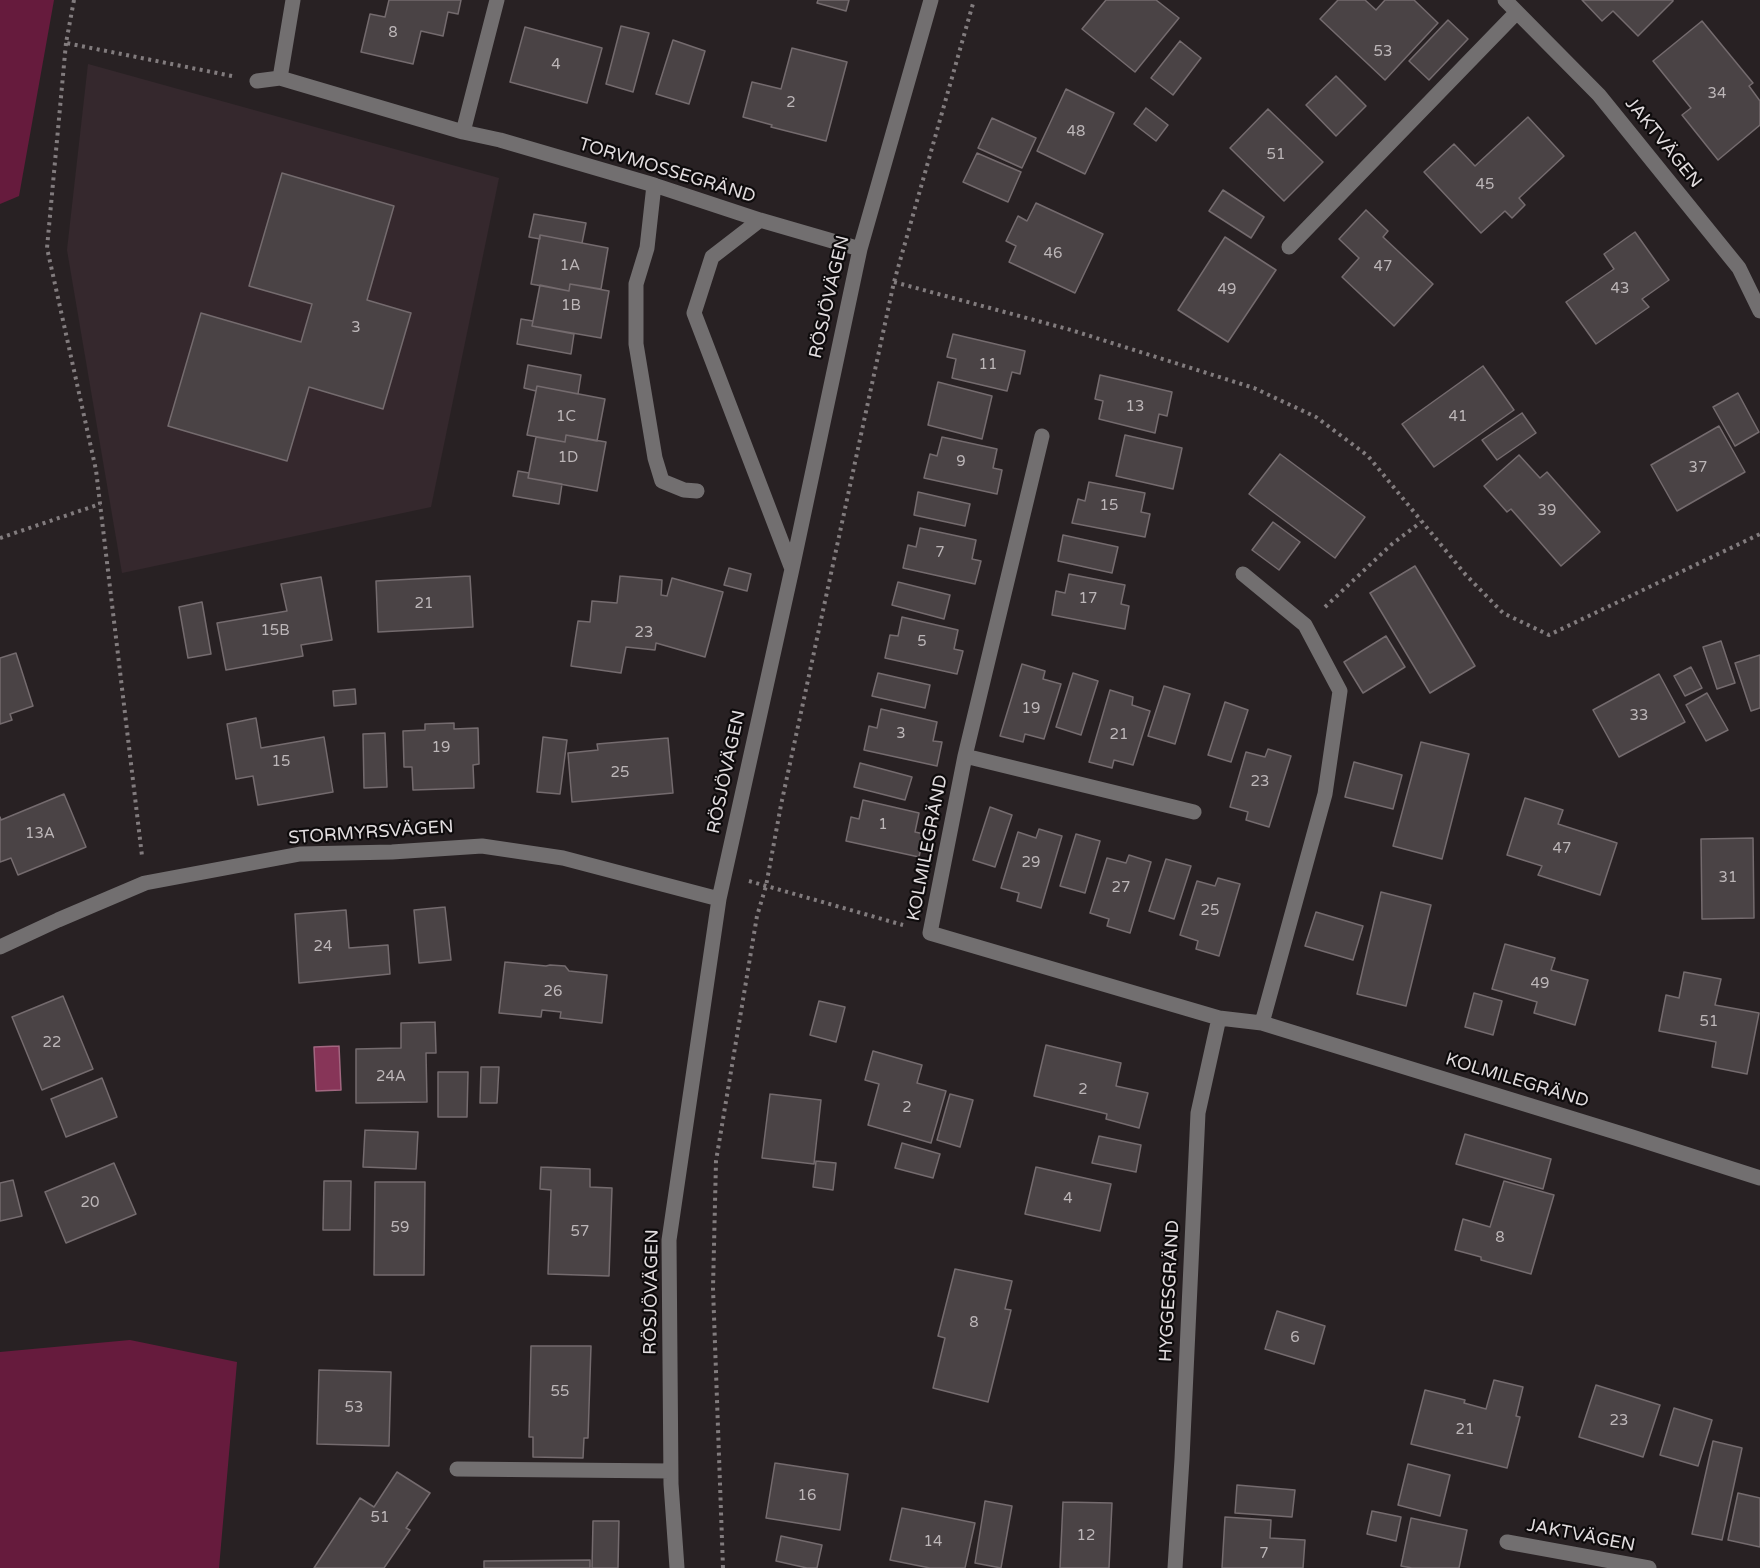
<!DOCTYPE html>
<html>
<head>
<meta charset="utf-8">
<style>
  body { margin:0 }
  canvas { display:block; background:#282123 }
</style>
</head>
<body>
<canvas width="1760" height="1568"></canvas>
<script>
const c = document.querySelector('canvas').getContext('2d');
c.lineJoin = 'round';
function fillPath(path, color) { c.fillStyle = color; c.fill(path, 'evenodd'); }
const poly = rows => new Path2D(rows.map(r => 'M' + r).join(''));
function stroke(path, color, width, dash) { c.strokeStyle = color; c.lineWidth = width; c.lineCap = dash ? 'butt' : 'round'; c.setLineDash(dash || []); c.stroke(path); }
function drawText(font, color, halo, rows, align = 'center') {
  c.font = font + ' "Varela Round",sans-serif'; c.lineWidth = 4.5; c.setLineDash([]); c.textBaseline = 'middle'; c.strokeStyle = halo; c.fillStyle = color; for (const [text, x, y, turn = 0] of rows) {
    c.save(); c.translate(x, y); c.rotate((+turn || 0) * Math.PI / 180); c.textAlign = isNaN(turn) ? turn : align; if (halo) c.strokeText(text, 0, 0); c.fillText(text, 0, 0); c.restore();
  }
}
const built = poly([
  [88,64,499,178,431,507,122,573,67,250]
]);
const green = poly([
  [0,0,54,0,19,196,0,204],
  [130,1340,237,1362,219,1568,0,1568,0,1352]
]);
const water = poly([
  [339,1046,341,1090,316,1091,314,1047,339,1046]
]);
const building = poly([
  [389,0,461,0,458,14,448,12,443,36,421,31,413,64,361,52,370,14,385,17,389,0],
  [818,0,849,0,846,11,817,3,818,0],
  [1106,0,1156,0,1179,18,1135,72,1082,29,1106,0],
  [1338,0,1365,0,1376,10,1385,0,1414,0,1438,23,1385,80,1320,19,1338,0],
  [1582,0,1673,0,1673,1,1638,36,1613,11,1602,21,1582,0],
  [1448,20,1468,39,1429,80,1409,61,1448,20],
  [1702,21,1753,83,1749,86,1760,101,1760,125,1718,160,1682,115,1691,108,1653,61,1702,21],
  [621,26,649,33,633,92,606,84,621,26],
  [525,27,602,48,587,103,510,82,525,27],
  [673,40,705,51,689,104,656,94,673,40],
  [1180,41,1201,58,1173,95,1151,78,1180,41],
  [792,48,847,62,826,141,771,127,772,125,743,117,752,82,781,89,792,48],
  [1336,76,1366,106,1336,136,1306,105,1336,76],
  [1066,89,1114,113,1085,174,1037,151,1066,89],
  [1146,108,1168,125,1156,141,1134,124,1146,108],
  [1268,109,1323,162,1284,201,1230,148,1268,109],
  [1528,117,1564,156,1519,198,1525,205,1512,218,1505,211,1481,233,1424,172,1454,144,1475,166,1528,117],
  [992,118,1036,138,1022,168,978,148,992,118],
  [977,153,1021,172,1008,202,963,182,977,153],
  [282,173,394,206,367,300,411,313,383,409,309,387,287,461,168,426,201,313,301,342,312,304,249,286,282,173],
  [1223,190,1264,217,1251,238,1209,211,1223,190],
  [1036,203,1103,234,1075,293,1009,262,1016,246,1006,241,1018,216,1027,221,1036,203],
  [1366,210,1388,231,1383,237,1433,284,1394,326,1342,277,1359,258,1339,239,1366,210],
  [534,214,586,223,582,243,540,235,540,239,529,237,534,214],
  [1635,232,1669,280,1642,299,1649,307,1596,344,1566,302,1614,269,1604,254,1635,232],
  [540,235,608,248,601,289,570,284,569,291,531,284,540,235],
  [1225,237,1276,270,1228,342,1178,310,1225,237],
  [570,284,609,291,601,338,532,326,540,285,569,291,570,284],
  [521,319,533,321,532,326,574,334,571,354,517,344,521,319],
  [953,334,1025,351,1020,374,1012,372,1007,391,952,378,956,359,947,357,953,334],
  [528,365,581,375,578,394,537,386,536,391,524,388,528,365],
  [1483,366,1514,410,1434,467,1402,424,1483,366],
  [1100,375,1172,392,1167,416,1159,414,1155,433,1099,419,1103,401,1095,399,1100,375],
  [938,382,992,396,982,439,928,425,938,382],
  [537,386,605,399,597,441,566,435,565,442,527,435,537,386],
  [1738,393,1759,432,1735,446,1713,407,1738,393],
  [1522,413,1536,433,1497,460,1482,440,1522,413],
  [1719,426,1745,472,1677,511,1651,465,1719,426],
  [566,435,606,442,597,491,528,478,536,437,565,442,566,435],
  [1125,435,1182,448,1173,489,1116,476,1125,435],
  [942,437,997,449,993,468,1002,470,997,494,924,478,930,454,937,456,942,437],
  [1280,454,1365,517,1335,558,1249,494,1280,454],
  [1519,455,1540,478,1547,472,1600,532,1561,566,1511,509,1507,512,1484,486,1519,455],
  [518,471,529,473,528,478,562,484,559,504,513,496,518,471],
  [1089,482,1145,493,1141,512,1150,514,1145,537,1072,523,1078,499,1085,501,1089,482],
  [918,492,970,504,965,526,914,515,918,492],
  [1273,522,1300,542,1279,570,1252,550,1273,522],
  [920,528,976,540,972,559,981,561,975,584,903,568,908,545,916,547,920,528],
  [1063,535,1118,547,1112,573,1058,561,1063,535],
  [1415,566,1475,666,1430,693,1370,593,1415,566],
  [729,568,751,574,747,591,724,585,729,568],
  [1069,574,1125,585,1121,604,1129,606,1125,629,1052,615,1056,591,1065,593,1069,574],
  [470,576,473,627,378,632,376,581,470,576],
  [620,576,662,580,661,595,667,596,672,578,723,592,705,657,656,643,655,650,626,647,621,673,571,666,578,621,590,622,592,601,617,603,620,576],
  [321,577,332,640,301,645,303,656,226,670,217,623,287,611,281,584,321,577],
  [898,582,950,595,944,619,892,605,898,582],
  [202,602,211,654,188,658,179,607,202,602],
  [902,617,958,630,954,649,963,651,957,674,885,658,890,635,898,636,902,617],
  [1386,636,1405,667,1363,693,1344,662,1386,636],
  [1721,641,1735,683,1717,689,1703,647,1721,641],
  [16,653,33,706,10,714,12,720,0,724,0,658,16,653],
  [1760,655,1760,708,1751,711,1735,663,1760,655],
  [1022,664,1045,671,1043,679,1061,684,1044,739,1025,734,1023,742,1000,736,1022,664],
  [1691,667,1702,688,1685,696,1674,676,1691,667],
  [878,673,930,685,925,708,872,696,878,673],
  [1073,673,1098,681,1081,735,1056,727,1073,673],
  [1659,674,1685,722,1619,757,1593,710,1659,674],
  [1164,686,1190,694,1175,744,1148,736,1164,686],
  [355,689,356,704,334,706,333,691,355,689],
  [1110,690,1133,697,1132,705,1150,711,1133,765,1114,760,1112,768,1089,762,1110,690],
  [1707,693,1728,730,1706,741,1686,705,1707,693],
  [1225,702,1248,710,1231,762,1208,755,1225,702],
  [881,709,937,722,933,741,942,742,937,766,864,750,869,726,877,728,881,709],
  [256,718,261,748,324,737,333,792,258,805,253,776,236,779,227,724,256,718],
  [454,723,454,729,478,728,479,764,473,765,474,788,413,790,412,767,404,767,403,731,425,730,425,724,454,723],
  [385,733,387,787,364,788,363,734,385,733],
  [543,737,567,740,560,794,537,792,543,737],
  [668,738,673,793,572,802,568,753,598,750,597,744,668,738],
  [1421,742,1469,754,1442,859,1393,846,1421,742],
  [1268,749,1291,756,1269,827,1246,820,1248,812,1230,807,1246,752,1265,757,1268,749],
  [1354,762,1402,775,1393,809,1345,797,1354,762],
  [860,763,912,777,905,800,854,787,860,763],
  [64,794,86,847,18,875,11,858,0,862,0,817,1,820,64,794],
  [1525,798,1563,810,1558,824,1617,843,1600,895,1538,875,1542,866,1507,855,1525,798],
  [863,800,919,813,915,832,924,834,919,857,846,841,851,817,859,819,863,800],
  [990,807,1012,815,995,867,973,860,990,807],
  [1039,829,1062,836,1041,908,1017,901,1019,893,1001,888,1018,832,1036,838,1039,829],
  [1076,834,1100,841,1085,893,1060,886,1076,834],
  [1753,838,1754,918,1702,919,1701,839,1753,838],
  [1129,855,1151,862,1130,933,1107,926,1109,919,1090,913,1107,858,1126,863,1129,855],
  [1166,859,1191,866,1174,919,1149,911,1166,859],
  [1218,878,1240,884,1219,956,1196,949,1198,941,1180,935,1197,881,1215,886,1218,878],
  [1381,892,1431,905,1406,1006,1357,994,1381,892],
  [445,907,451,960,419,963,414,910,445,907],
  [346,910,349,948,388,945,390,974,299,983,295,914,346,910],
  [1316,912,1363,926,1353,960,1305,946,1316,912],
  [1505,944,1555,958,1551,970,1588,980,1575,1025,1534,1013,1537,1002,1492,989,1505,944],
  [505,962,546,966,550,965,565,966,569,971,607,975,602,1023,560,1018,561,1012,542,1010,541,1017,499,1013,505,962],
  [1684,972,1721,979,1715,1005,1759,1013,1747,1074,1712,1067,1716,1042,1659,1031,1666,995,1679,998,1684,972],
  [1474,993,1502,1001,1493,1035,1465,1027,1474,993],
  [63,996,93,1069,42,1090,12,1017,63,996],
  [819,1001,845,1007,836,1042,810,1035,819,1001],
  [435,1022,436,1053,426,1053,427,1102,356,1103,356,1049,401,1048,401,1023,435,1022],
  [1046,1045,1121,1063,1116,1086,1148,1093,1139,1128,1106,1119,1107,1114,1034,1096,1046,1045],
  [873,1051,922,1065,917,1083,946,1091,931,1143,868,1125,879,1084,865,1080,873,1051],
  [481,1067,499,1067,497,1103,480,1103,481,1067],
  [438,1072,468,1072,467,1117,438,1117,438,1072],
  [102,1078,117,1117,66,1137,51,1099,102,1078],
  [770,1094,821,1100,814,1164,762,1158,770,1094],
  [950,1094,973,1100,960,1147,937,1140,950,1094],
  [365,1130,418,1132,416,1169,363,1167,365,1130],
  [1465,1134,1551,1159,1543,1189,1456,1164,1465,1134],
  [1099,1136,1141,1145,1136,1172,1092,1163,1099,1136],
  [902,1143,940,1154,933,1178,895,1168,902,1143],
  [816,1161,836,1163,833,1190,813,1187,816,1161],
  [114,1163,136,1214,66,1243,45,1192,114,1163],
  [541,1167,590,1169,590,1187,612,1188,609,1276,548,1274,551,1190,540,1189,541,1167],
  [1036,1167,1111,1184,1100,1231,1025,1214,1036,1167],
  [13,1180,22,1216,0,1221,0,1183,13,1180],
  [324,1181,351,1181,350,1230,323,1230,324,1181],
  [1504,1181,1554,1195,1531,1274,1481,1260,1481,1257,1455,1250,1463,1219,1490,1227,1504,1181],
  [375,1182,425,1182,424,1275,374,1275,375,1182],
  [955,1269,1012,1281,1005,1309,1011,1310,988,1402,933,1388,945,1338,938,1336,955,1269],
  [1277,1311,1325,1326,1314,1364,1265,1349,1277,1311],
  [531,1346,591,1346,588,1438,584,1438,583,1458,533,1457,533,1437,529,1437,531,1346],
  [319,1370,391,1372,389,1446,317,1444,319,1370],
  [1494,1380,1523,1387,1516,1416,1520,1417,1507,1468,1411,1444,1425,1390,1465,1400,1464,1403,1486,1409,1494,1380],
  [1596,1385,1660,1405,1643,1457,1579,1437,1596,1385],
  [1674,1408,1712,1420,1698,1466,1660,1455,1674,1408],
  [1713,1441,1742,1448,1722,1540,1692,1534,1713,1441],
  [775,1463,848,1474,840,1530,766,1518,775,1463],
  [1408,1464,1450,1475,1440,1516,1398,1505,1408,1464],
  [397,1472,430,1493,406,1528,410,1530,384,1568,314,1568,360,1498,374,1507,397,1472],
  [1237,1485,1295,1490,1292,1517,1235,1513,1237,1485],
  [1738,1493,1760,1498,1760,1547,1728,1540,1738,1493],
  [985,1501,1012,1506,1001,1568,975,1563,985,1501],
  [1063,1502,1112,1503,1109,1568,1060,1568,1063,1502],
  [902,1508,975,1523,965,1568,930,1568,890,1560,902,1508],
  [1372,1511,1401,1517,1396,1541,1367,1534,1372,1511],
  [1225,1517,1271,1520,1270,1538,1305,1540,1303,1568,1222,1568,1225,1517],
  [1411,1518,1467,1530,1459,1568,1412,1568,1401,1566,1411,1518],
  [593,1521,619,1521,618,1568,592,1568,593,1521],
  [781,1536,822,1545,817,1568,807,1568,776,1561,781,1536],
  [590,1560,590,1568,484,1568,484,1561,590,1560]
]);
const path = poly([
  [74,0,66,43,232,76],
  [66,43,47,248,96,470,142,856],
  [894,282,1071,330,1254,388,1316,417,1368,456,1465,574,1503,613,1549,635,1760,534],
  [0,538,100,504],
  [1325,607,1392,544,1421,522],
  [749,881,903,925],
  [723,1568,713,1288,716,1161,757,916,766,886,781,805,894,282,974,0]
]);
const minor = poly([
  [1505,0,1599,95,1739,268,1760,311],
  [280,78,293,0],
  [257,81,280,78,463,132,500,140,654,185,760,220,860,249],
  [463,132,497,0],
  [654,185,647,248,636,284,636,344,655,458,662,481,684,490,697,491],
  [760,220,712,257,694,313,792,569],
  [1289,247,1516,13],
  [1042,436,965,756,930,933,1219,1018,1262,1023,1632,1137,1760,1178],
  [1243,574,1305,625,1340,691,1325,794,1262,1023],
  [965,756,1194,812],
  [0,947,58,920,145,883,300,854,392,852,482,846,563,858,719,899],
  [457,1469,671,1471],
  [1507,1542,1649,1568],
  [677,1568,671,1484,669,1240,719,899,792,569,860,249,931,0],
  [1175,1568,1182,1459,1198,1113,1219,1018]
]);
const numberNames = [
  ["8",393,33],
  ["53",1383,52],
  ["4",556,65],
  ["34",1717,94],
  ["2",791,103],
  ["48",1076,132],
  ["51",1276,155],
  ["45",1485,185],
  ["46",1053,254],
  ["1A",570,266],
  ["47",1383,267],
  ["43",1620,289],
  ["49",1227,290],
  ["1B",571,306],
  ["3",356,328],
  ["11",988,365],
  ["13",1135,407],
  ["1C",566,417],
  ["41",1458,417],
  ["1D",568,458],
  ["9",961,462],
  ["37",1698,468],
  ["15",1109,506],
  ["39",1547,511],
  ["7",940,553],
  ["17",1088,599],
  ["21",424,604],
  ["15B",275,631],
  ["23",644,633],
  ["5",922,642],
  ["19",1031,709],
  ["33",1639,716],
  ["3",901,734],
  ["21",1119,735],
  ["19",441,748],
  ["15",281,762],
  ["25",620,773],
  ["23",1260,782],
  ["1",883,825],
  ["13A",40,834],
  ["47",1562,849],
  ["29",1031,863],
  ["31",1728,878],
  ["27",1121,888],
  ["25",1210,911],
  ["24",323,947],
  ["49",1540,984],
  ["26",553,992],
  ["51",1709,1022],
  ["22",52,1043],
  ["24A",391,1077],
  ["2",1083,1090],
  ["2",907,1108],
  ["4",1068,1199],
  ["20",90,1203],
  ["59",400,1228],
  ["57",580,1232],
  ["8",1500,1238],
  ["8",974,1323],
  ["6",1295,1338],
  ["55",560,1392],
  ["53",354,1408],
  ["23",1619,1421],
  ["21",1465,1430],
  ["16",807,1496],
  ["51",380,1518],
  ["12",1086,1536],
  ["14",933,1542],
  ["7",1264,1554]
];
const streetNames = [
  ["JAKTVÄGEN",1663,143,51],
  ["TORVMOSSEGRÄND",667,171,17],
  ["RÖSJÖVÄGEN",830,297,-77],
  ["RÖSJÖVÄGEN",727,772,-78],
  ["STORMYRSVÄGEN",371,833,-4],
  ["KOLMILEGRÄND",928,848,-79],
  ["KOLMILEGRÄND",1517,1081,17],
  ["HYGGESGRÄND",1170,1291,-87],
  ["RÖSJÖVÄGEN",652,1292,-89],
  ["JAKTVÄGEN",1581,1536,11]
];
fillPath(built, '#35282d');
fillPath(green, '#661b3d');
fillPath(water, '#873558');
stroke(water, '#a26780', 1.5);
fillPath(building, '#4a4345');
stroke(building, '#746b6e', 1.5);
stroke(path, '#827c7e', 4, [3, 4.5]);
stroke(minor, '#726f70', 15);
drawText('15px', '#bcb6b8', null, numberNames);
drawText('18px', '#e2dddf', '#0e0b0c', streetNames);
</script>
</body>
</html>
